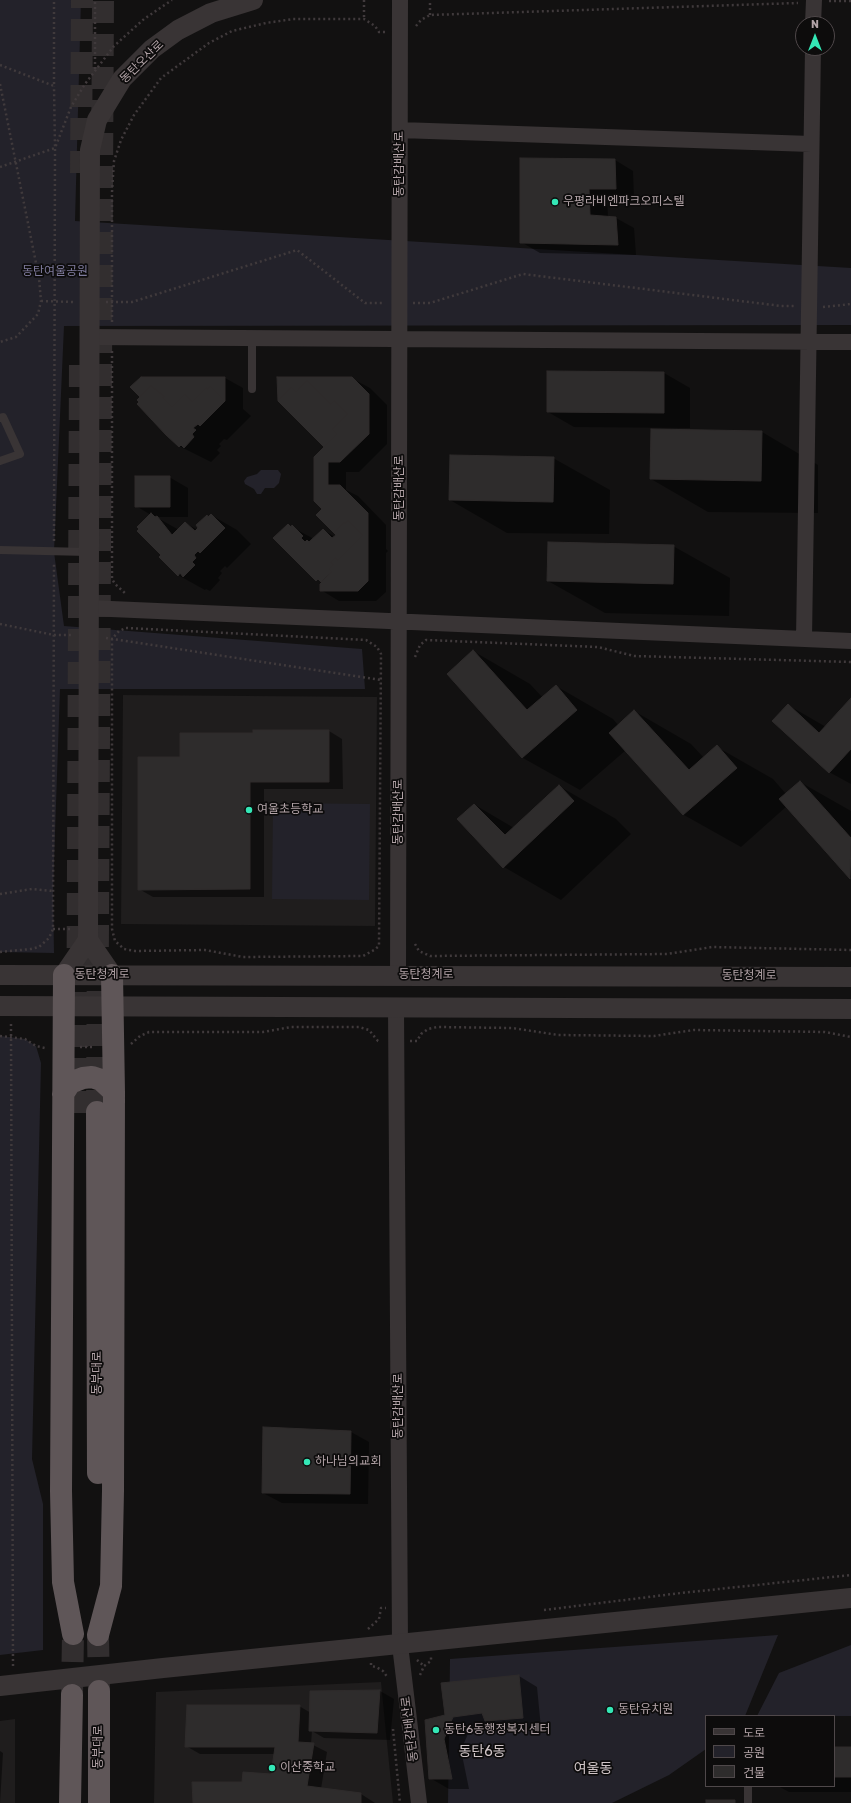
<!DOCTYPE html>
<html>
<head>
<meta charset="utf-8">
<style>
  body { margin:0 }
  #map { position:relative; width:851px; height:1803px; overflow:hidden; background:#121111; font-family:Rubik,"Noto Sans KR",sans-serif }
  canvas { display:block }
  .legend { position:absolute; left:705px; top:1715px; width:130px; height:72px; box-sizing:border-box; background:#0d0c0c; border:1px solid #4f484a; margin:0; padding:5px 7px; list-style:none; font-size:12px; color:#b2a3a7 }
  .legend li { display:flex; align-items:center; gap:8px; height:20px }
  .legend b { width:20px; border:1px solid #4f484a }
  .north { position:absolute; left:795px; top:16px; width:40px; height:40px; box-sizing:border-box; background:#0d0c0c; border:1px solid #4f484a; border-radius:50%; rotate:0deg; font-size:11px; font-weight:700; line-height:16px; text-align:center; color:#b2a3a7 }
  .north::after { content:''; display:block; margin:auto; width:14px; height:18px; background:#34e7b6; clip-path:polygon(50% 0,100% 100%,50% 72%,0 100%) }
</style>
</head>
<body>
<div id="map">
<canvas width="851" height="1803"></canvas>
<ul class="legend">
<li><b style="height:5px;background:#393435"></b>도로</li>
<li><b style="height:11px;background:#23222a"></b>공원</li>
<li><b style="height:11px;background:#2e2c2c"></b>건물</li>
</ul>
<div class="north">N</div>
</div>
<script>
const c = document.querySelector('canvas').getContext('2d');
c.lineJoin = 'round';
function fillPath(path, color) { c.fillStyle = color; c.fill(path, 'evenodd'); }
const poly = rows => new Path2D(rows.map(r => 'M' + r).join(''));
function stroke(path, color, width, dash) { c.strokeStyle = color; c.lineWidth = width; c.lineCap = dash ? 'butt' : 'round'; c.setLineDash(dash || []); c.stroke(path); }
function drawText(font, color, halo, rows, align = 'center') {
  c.font = font + ' Rubik,"Noto Sans KR",sans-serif'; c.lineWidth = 3.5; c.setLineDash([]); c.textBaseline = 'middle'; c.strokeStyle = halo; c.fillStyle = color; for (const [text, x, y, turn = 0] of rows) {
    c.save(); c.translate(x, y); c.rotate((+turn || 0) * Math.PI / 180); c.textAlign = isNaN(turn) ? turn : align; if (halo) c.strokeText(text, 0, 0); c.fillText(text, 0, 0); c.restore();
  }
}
const built = poly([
  [123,695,377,697,375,926,121,924],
  [381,1682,393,1803,154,1803,156,1692],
  [15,1719,15,1803,0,1803,0,1721]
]);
const green = poly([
  [0,0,81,0,75,221,851,268,851,325,64,326,54,552,64,626,362,649,365,689,60,689,53,891,54,953,0,952],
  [261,470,278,470,281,474,279,483,274,488,265,488,261,494,257,494,254,489,245,484,244,481,247,477,257,474],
  [273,803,370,804,369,900,272,899],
  [0,1036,25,1039,36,1046,41,1063,32,1459,43,1504,43,1650,0,1655],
  [778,1635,745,1716,706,1716,706,1749,669,1775,612,1803,448,1803,450,1659],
  [851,1645,851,1716,757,1716,779,1673]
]);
const shadow = poly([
  [615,160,633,171,634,199,607,198,608,217,616,218,634,228,636,255,540,253,521,242],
  [664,373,690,388,690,428,574,427,548,412],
  [225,378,243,388,243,409,251,416,227,440,224,439,219,444,221,446,217,450,220,453,211,462,179,446],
  [351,378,370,388,387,405,387,444,359,472,346,472,346,490,358,496,386,525,386,549,388,551,386,553,386,592,376,601,339,601,321,590,322,583,275,538,288,525,314,539,323,530,335,537,337,535,323,509,325,446],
  [762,432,818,465,818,513,708,512,651,479],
  [553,458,610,490,609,534,507,533,450,500],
  [169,477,188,488,188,517,156,517,179,530,185,523,198,530,211,515,237,530,251,544,227,568,225,566,220,571,222,573,218,578,220,580,210,591,206,589,205,590,178,575,163,555,151,515,136,506],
  [673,546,730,578,729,616,605,613,548,581],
  [473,651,530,684,543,698,556,686,613,719,618,725,634,711,691,744,704,758,717,747,773,779,786,794,800,782,851,811,851,878,787,806,741,847,684,815,626,750,580,790,523,758,448,674],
  [851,700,851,784,829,772,788,705,826,727],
  [329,731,342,739,343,789,264,789,264,897,153,897,139,889,254,734],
  [559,786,616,819,631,834,561,900,504,867,475,805,514,828],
  [264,1428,351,1432,369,1442,368,1504,282,1503,263,1493],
  [519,1676,537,1687,541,1728,504,1731,491,1724,471,1727,461,1750,469,1789,449,1789,430,1778,446,1715],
  [380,1691,394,1699,390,1740,324,1738,312,1731,311,1744,327,1752,321,1789,361,1794,375,1803,194,1803,243,1783,272,1775,275,1754,200,1754,186,1746,299,1706,311,1713,311,1692],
  [834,1748,851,1748,851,1792,789,1792,778,1786,834,1786],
  [0,1751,3,1753,0,1803]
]);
const building = poly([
  [520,158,615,159,616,189,589,189,590,215,616,217,618,245,520,243,520,158],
  [547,371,664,372,664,413,547,412,547,371],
  [141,377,225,377,225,401,210,386,208,389,206,388,192,402,185,394,172,407,163,398,164,396,151,386,140,397,130,387,141,377],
  [277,377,352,377,369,394,369,434,340,462,328,462,328,485,340,485,368,513,368,581,358,591,320,591,320,584,332,572,329,569,333,565,331,562,335,558,338,560,363,535,348,521,345,524,344,522,334,533,316,515,322,509,314,501,314,457,337,434,332,429,348,414,334,401,331,404,307,381,296,392,291,387,278,401,277,377],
  [307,381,331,404,334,401,348,414,332,429,337,434,324,447,278,401,291,387,296,392,307,381],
  [151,386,164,396,163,398,172,407,185,394,192,402,206,388,208,389,210,386,225,401,200,426,198,424,193,428,196,430,192,434,194,437,184,448,181,445,179,447,166,435,137,404,139,402,137,400,151,386],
  [651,429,762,431,761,481,650,479,651,429],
  [450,455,554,457,553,502,449,500,450,455],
  [135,476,170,476,170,507,135,507,135,476],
  [151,513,155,517,157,516,172,535,185,522,195,531,198,528,196,525,207,515,208,517,211,514,225,528,200,553,198,551,194,555,196,558,192,562,195,565,183,577,180,573,178,576,159,557,161,555,137,531,139,529,137,527,151,513],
  [348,521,363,535,338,560,335,558,331,562,333,565,329,569,332,572,321,582,318,579,316,581,273,538,288,524,291,527,292,525,303,536,301,538,305,542,307,540,309,542,323,529,332,538,336,535,334,533,344,522,345,524,348,521],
  [548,542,674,545,673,584,547,581,548,542],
  [473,650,527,710,556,685,577,710,522,758,447,674,473,650],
  [851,698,851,749,829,773,772,721,788,704,819,733,851,698],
  [634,710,689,770,717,745,737,768,683,815,609,733,634,710],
  [253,730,329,730,329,782,250,782,250,889,138,890,138,757,180,757,180,733,253,733,253,730],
  [800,781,851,838,850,879,779,799,800,781],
  [559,785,574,801,503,868,457,819,474,804,505,835,559,785],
  [263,1427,351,1431,350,1494,262,1493,263,1427],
  [519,1675,523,1718,485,1721,482,1713,453,1717,444,1739,452,1779,429,1779,425,1720,445,1715,441,1683,519,1675],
  [380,1690,377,1733,309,1731,310,1691,380,1690],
  [187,1705,300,1705,298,1742,314,1743,307,1786,361,1793,361,1803,193,1803,192,1782,242,1782,243,1772,271,1774,275,1747,185,1747,187,1705],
  [834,1747,851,1747,851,1777,834,1777,834,1747],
  [706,1800,735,1800,735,1803,706,1803,706,1800]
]);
const trunkTunnel = poly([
  [81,173,82,0],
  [97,1112,103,0],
  [77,1113,80,357],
  [98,1635,99,1691],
  [72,1695,73,1634]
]);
const path = poly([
  [364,0,364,19],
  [829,1,851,1],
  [430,15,430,0],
  [416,26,421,20,430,15,798,3],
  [0,65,54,86,54,0],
  [95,69,95,0],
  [0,84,39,278,41,301,38,314,16,337,0,342],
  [0,167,55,148,54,86],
  [41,301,73,302],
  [106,302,132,302,297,250,365,303,384,303],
  [413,303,430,303,523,274,781,306,796,306],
  [823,307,851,304],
  [112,322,112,192,114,161,121,140,134,115,161,78,209,43,232,31,266,23,293,19,364,19,375,26,379,32,386,32],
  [112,351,112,579,115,584,126,594],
  [54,541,55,148,71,107,85,84,114,46,144,19,172,0],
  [0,624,54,635,71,635],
  [126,628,366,640,377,647,381,654,379,946,374,950,363,956,243,957,205,950,135,951,124,949,115,941,112,929,112,639,119,631,126,628],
  [106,638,381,680],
  [415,657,420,645,426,640,598,647,634,656,851,662],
  [0,894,32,889,53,891],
  [53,929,72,929],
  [415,944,419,951,430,956,667,954,712,947,851,950],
  [0,952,31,949,39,947,49,938,53,929,54,562],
  [11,1024,13,1667],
  [0,1036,25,1039,36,1046,45,1048],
  [410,1041,417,1041,421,1034,428,1029,437,1027,512,1028,558,1035,654,1036,694,1030,825,1032,851,1037],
  [131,1044,140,1036,149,1032,263,1032,291,1027,359,1027,369,1030,378,1041,381,1041],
  [80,1047,95,1047],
  [544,1610,681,1593,851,1575],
  [368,1629,379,1619,381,1608,386,1608],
  [417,1660,424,1666],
  [371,1663,371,1666,376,1667,383,1671,388,1678],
  [420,1675,424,1666,431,1661,431,1657],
  [393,1729,400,1803]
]);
const service = poly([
  [252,338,252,389],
  [0,418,3,417,20,454,0,461],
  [0,550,88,552],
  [748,1786,748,1803]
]);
const minor = poly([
  [813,24,814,0],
  [400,130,811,144],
  [88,337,851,342],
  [88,608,851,641],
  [804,639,813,48],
  [398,975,400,0],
  [396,1008,400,1645,419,1803]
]);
const tertiary = poly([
  [0,975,851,977],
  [64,975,88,940],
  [112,975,88,940,90,150,97,120,122,79,152,49,178,30,211,13,253,0],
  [0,1006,851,1009],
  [0,1686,163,1668,851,1598]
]);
const trunk = poly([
  [64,975,61,1491,63,1582,73,1634],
  [63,1094,70,1083,83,1078,92,1077,101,1080,114,1092],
  [97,1112,98,1473],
  [98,1635,111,1586,113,1491,114,1092,112,975],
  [99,1691,99,1803],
  [70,1803,72,1695]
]);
const markers = [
  [555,202,4,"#34e7b6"],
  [249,810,4,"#34e7b6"],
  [307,1462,4,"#34e7b6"],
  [610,1710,4,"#34e7b6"],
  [436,1730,4,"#34e7b6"],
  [272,1768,4,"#34e7b6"]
];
const streetNames = [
  ["동탄오산로",142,62,-44],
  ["동탄감배산로",400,164,-90],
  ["동탄감배산로",400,488,-90],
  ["동탄감배산로",399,812,-90],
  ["동탄청계로",102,975],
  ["동탄청계로",426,975],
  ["동탄청계로",749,976],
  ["동부대로",98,1373,-90],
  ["동탄감배산로",399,1406,-90],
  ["동탄감배산로",410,1729,-97],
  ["동부대로",99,1747,-90]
];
const poiNames = [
  ["우평라비엔파크오피스텔",563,202],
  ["여울초등학교",257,810],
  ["하나님의교회",315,1462],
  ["동탄유치원",618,1710],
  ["동탄6동행정복지센터",444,1730],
  ["이산중학교",280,1768]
];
const parkNames = [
  ["동탄여울공원",55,272]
];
const quarterNames = [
  ["동탄6동",482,1752],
  ["여울동",593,1769]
];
fillPath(built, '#1f1d1d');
fillPath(green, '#23222a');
fillPath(shadow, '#0007');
fillPath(building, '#2e2c2c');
stroke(building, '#2e2b2b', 1);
stroke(trunkTunnel, '#322e2f', 22, [22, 11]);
stroke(path, '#403a3c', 2.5, [2, 3]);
stroke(service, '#393435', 8);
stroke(minor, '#393435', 16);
stroke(tertiary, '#393435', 20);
stroke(trunk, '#5f5658', 22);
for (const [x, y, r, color] of markers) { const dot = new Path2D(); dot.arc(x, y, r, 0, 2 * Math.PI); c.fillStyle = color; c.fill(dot); stroke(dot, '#0d0c0c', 1.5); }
drawText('12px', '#b2a3a7', '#0d0c0c', streetNames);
drawText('12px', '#b2a3a7', '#0d0c0c', poiNames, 'left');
drawText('12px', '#7f7b9d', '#0d0c0c', parkNames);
drawText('14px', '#cfc4c6', '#0d0c0c', quarterNames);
</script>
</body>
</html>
